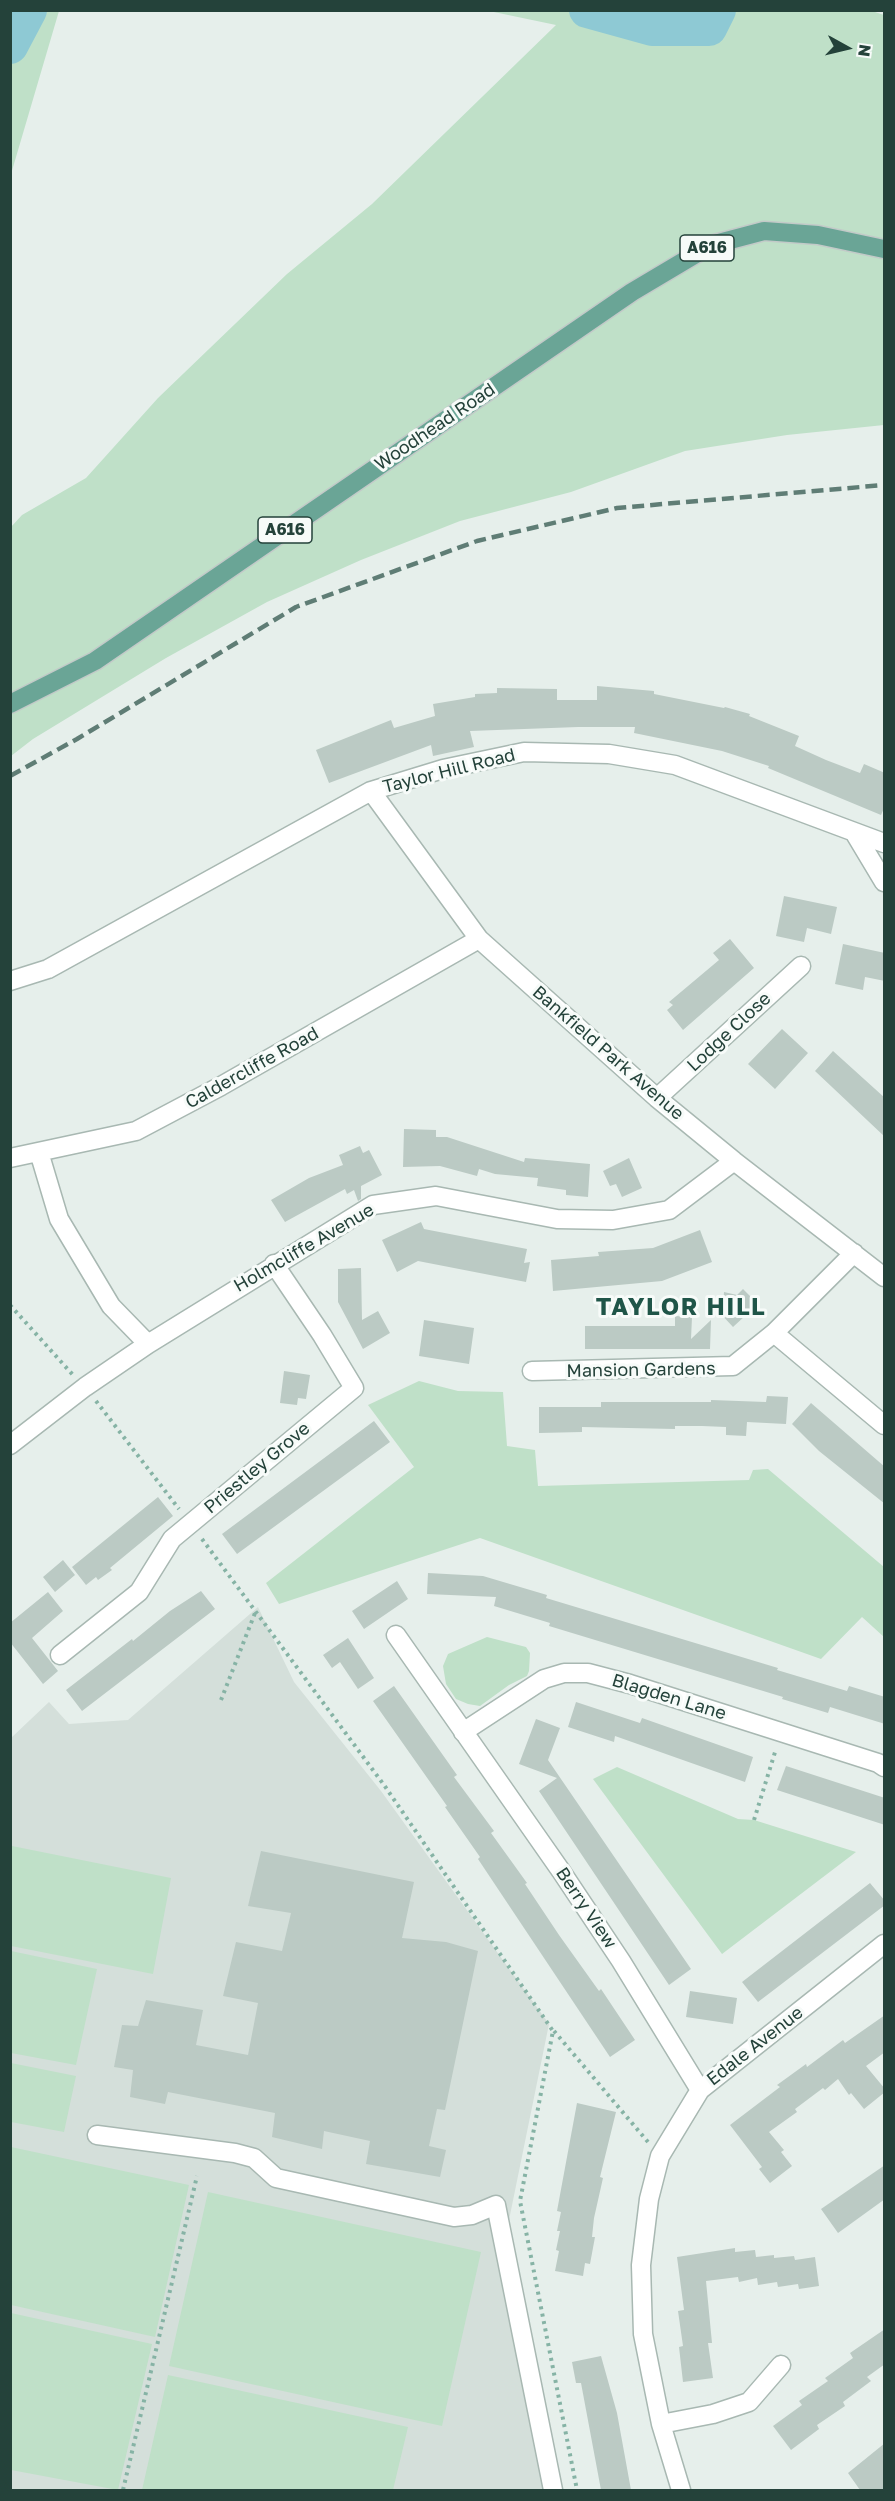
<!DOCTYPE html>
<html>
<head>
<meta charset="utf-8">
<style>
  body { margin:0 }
  #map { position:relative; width:895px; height:2501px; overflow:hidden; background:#e6efeb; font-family:"Golos Text",sans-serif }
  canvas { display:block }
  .frame { position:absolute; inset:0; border:12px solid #24423a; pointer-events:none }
  .north { position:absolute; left:817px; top:18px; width:60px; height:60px; -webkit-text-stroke:4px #f7fbf9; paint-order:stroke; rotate:98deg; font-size:16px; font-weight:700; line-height:24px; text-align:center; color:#24423a }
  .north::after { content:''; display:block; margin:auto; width:21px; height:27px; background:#24423a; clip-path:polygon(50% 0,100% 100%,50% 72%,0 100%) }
</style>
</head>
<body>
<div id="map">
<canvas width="895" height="2501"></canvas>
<div class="frame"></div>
<div class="north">N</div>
</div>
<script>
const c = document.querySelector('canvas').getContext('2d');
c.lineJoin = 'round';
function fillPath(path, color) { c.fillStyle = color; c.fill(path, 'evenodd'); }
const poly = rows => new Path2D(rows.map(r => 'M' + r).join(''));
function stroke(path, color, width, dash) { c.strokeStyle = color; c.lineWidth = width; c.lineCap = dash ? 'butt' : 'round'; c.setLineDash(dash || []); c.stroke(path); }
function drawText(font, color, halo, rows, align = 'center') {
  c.font = font + ' "Golos Text",sans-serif'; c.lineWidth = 6; c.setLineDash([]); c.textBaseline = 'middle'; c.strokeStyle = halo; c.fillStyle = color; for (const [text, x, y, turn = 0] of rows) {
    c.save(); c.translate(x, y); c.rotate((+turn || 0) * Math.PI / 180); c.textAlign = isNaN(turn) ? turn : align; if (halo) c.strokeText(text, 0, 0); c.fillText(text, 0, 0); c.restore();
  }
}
const built = poly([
  [258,1607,294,1682,381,1791,549,2024,509,2220,549,2490,11,2490,11,1738,49,1702,69,1724,128,1720]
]);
const green = poly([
  [11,10,59,11,11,174,10,11],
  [869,10,884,15,884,425,787,435,685,451,571,492,460,521,361,560,267,602,166,658,33,739,11,756,11,527,22,515,86,478,158,398,287,274,372,204,556,25,489,11],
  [419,1381,458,1391,503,1392,507,1446,535,1450,538,1486,749,1480,753,1470,768,1469,884,1567,884,1637,862,1617,821,1659,480,1538,279,1604,266,1583,414,1467,368,1405],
  [487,1637,526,1647,530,1653,529,1671,527,1676,509,1685,480,1706,468,1704,456,1699,446,1684,443,1666,448,1654],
  [617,1767,738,1819,754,1820,856,1852,722,1954,593,1779],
  [12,1846,171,1878,153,1974,11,1946],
  [11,1951,97,1969,76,2065,11,2053],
  [11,2063,76,2076,64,2132,11,2122],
  [11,2147,189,2185,155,2337,11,2305],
  [208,2192,481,2252,442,2426,169,2366],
  [11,2313,152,2344,118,2490,11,2470],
  [168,2375,408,2427,393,2490,142,2490]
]);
const river = poly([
  [587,10,652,28,709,28,718,10],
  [10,46,29,10]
]);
const building = poly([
  [597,686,654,691,654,694,724,708,725,707,750,714,749,716,799,736,795,746,826,760,860,773,864,764,885,773,885,806,881,815,768,768,769,766,722,751,634,733,635,727,578,727,470,731,474,747,433,756,431,745,329,783,316,750,391,720,394,728,435,716,433,704,475,697,475,694,497,693,497,688,557,689,557,700,597,700],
  [784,896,837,907,831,934,807,928,804,942,776,936],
  [730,939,754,968,683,1030,667,1010,673,1005,669,1002,719,960,713,953],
  [843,944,885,953,885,981,865,977,863,990,835,984],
  [782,1029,808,1053,775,1089,748,1064],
  [833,1051,885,1098,885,1137,815,1071],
  [404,1129,436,1130,436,1137,447,1137,524,1162,525,1158,590,1164,588,1197,566,1195,566,1190,537,1186,538,1178,495,1174,479,1169,477,1176,440,1166,403,1167],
  [360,1146,363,1153,369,1150,382,1175,361,1186,361,1199,358,1201,354,1190,347,1194,345,1189,285,1222,271,1200,309,1178,343,1165,339,1155],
  [629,1158,642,1188,622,1197,616,1184,610,1186,603,1171],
  [421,1222,424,1229,527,1249,524,1263,530,1262,526,1282,418,1261,397,1272,382,1240],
  [700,1230,712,1262,662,1281,553,1291,551,1260,599,1256,598,1252,653,1248],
  [361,1268,362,1320,378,1311,390,1333,363,1349,338,1302,338,1269],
  [743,1289,758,1304,733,1327,719,1312,723,1308,724,1292,737,1295],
  [675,1316,692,1317,691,1339,711,1320,710,1349,585,1349,585,1326,675,1326],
  [424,1320,474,1328,469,1364,419,1356],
  [284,1371,310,1375,306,1399,298,1398,297,1405,280,1403],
  [767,1396,788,1397,786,1424,747,1422,746,1436,726,1435,726,1427,702,1426,675,1426,675,1429,582,1427,582,1432,539,1433,539,1407,601,1407,601,1402,711,1402,711,1400,766,1402],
  [811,1403,885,1467,885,1504,819,1451,792,1424],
  [374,1421,390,1442,237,1554,222,1534],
  [158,1497,173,1516,110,1568,112,1570,98,1580,96,1577,86,1585,72,1567],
  [63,1560,75,1575,55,1592,43,1577],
  [428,1573,483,1576,547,1595,546,1598,778,1668,777,1670,847,1691,849,1686,885,1697,885,1724,830,1707,828,1713,782,1699,783,1697,549,1626,550,1623,494,1606,496,1597,427,1594],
  [397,1581,408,1599,364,1629,352,1611],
  [201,1591,215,1609,82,1711,66,1690,132,1639,133,1641,170,1611],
  [48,1592,63,1611,32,1638,58,1671,43,1684,10,1642,10,1623],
  [348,1638,374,1678,358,1689,340,1662,332,1668,323,1655],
  [394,1686,457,1775,454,1777,494,1831,491,1833,527,1883,525,1884,559,1935,599,1991,601,1989,635,2040,610,2057,478,1859,480,1857,445,1807,447,1806,373,1701],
  [576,1702,640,1723,642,1718,753,1757,745,1782,615,1736,614,1742,568,1727],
  [536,1719,560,1728,548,1760,691,1969,669,1985,539,1791,557,1778,519,1764],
  [786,1766,885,1798,885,1825,777,1790],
  [261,1851,414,1882,402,1938,446,1942,478,1951,445,2110,437,2109,429,2146,446,2150,440,2177,366,2164,370,2141,324,2131,322,2149,272,2137,275,2113,168,2092,165,2104,130,2097,133,2070,114,2067,122,2025,138,2026,146,2000,203,2010,196,2045,248,2055,258,2003,223,1996,236,1942,282,1951,291,1913,248,1906],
  [870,1883,885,1901,885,1905,758,2002,742,1982],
  [690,1991,737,1998,733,2024,686,2017],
  [885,2015,885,2052,866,2066,885,2089,885,2092,864,2109,851,2093,849,2095,838,2079,825,2090,823,2088,795,2109,797,2112,769,2132,784,2150,781,2152,792,2166,770,2183,759,2169,762,2167,730,2125,780,2087,777,2085,806,2064,807,2067,843,2040,845,2043],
  [577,2103,616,2112,600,2177,603,2178,594,2218,592,2237,595,2237,590,2264,585,2263,583,2276,555,2271,559,2251,556,2250,560,2231,557,2231,561,2212,557,2211],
  [885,2165,885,2199,838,2233,821,2209],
  [735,2248,735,2252,755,2250,756,2257,774,2255,774,2258,794,2256,795,2260,815,2257,819,2286,799,2289,798,2284,778,2287,777,2282,758,2285,757,2278,739,2282,738,2277,706,2281,712,2343,708,2343,713,2378,683,2382,679,2347,683,2346,678,2311,684,2310,677,2257],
  [885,2329,885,2364,867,2377,871,2381,843,2402,845,2406,817,2425,819,2429,791,2450,773,2426,802,2405,799,2401,828,2381,825,2378,853,2358,850,2353],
  [601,2356,617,2413,631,2490,601,2490,581,2383,576,2383,572,2362],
  [885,2443,885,2490,860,2490,848,2473]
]);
const path = poly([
  [10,1305,73,1375],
  [96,1401,179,1509],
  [202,1539,384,1785,553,2031,520,2201,577,2490],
  [221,1700,255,1613],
  [754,1820,776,1749],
  [554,2031,648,2142],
  [123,2490,197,2176]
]);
const minor = poly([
  [371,791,479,939,657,1098,734,1161,884,1277],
  [854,832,884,882],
  [10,981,48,969,371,791,443,769,524,752,609,754,675,765,884,843],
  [657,1098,801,966],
  [39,1152,59,1219,111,1306,148,1344],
  [10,1158,136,1131,221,1086,479,939],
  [774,1333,884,1425],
  [532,1371,733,1366,774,1333,854,1253],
  [10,1445,85,1387,148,1344,373,1205,436,1196,557,1219,613,1220,669,1210,734,1161],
  [396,1635,561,1871,621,1961,700,2090],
  [60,1655,139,1592,172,1539,354,1388,322,1335,274,1264],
  [463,1732,544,1679,564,1673,588,1673,630,1684,878,1763,884,1767],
  [97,2135,235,2153,254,2158,276,2178,454,2217,472,2215,496,2205,553,2490],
  [661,2424,713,2414,749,2402,781,2365],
  [681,2490,661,2424,643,2334,641,2265,649,2199,660,2156,700,2090,884,1944]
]);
const major = poly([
  [10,704,95,661,632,292,711,245,764,231,818,235,884,249]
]);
const rail = poly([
  [10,776,77,739,296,607,477,541,617,508,884,485]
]);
const shields = [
  [707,248,54],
  [285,530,54]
];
const shieldNames = [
  ["A616",707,248],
  ["A616",285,530]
];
const streetNames = [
  ["Woodhead Road",435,427,-34],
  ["Taylor Hill Road",449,771,-14],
  ["Lodge Close",729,1032,-43],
  ["Bankfield Park Avenue",608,1053,41],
  ["Caldercliffe Road",252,1068,-29],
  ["Holmcliffe Avenue",304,1248,-30],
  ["Mansion Gardens",641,1370,-1],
  ["Priestley Grove",257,1468,-40],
  ["Blagden Lane",669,1697,17],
  ["Berry View",586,1908,56],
  ["Edale Avenue",755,2046,-38]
];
const districtNames = [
  ["TAYLOR HILL",681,1307]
];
fillPath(built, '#d4dfda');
fillPath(green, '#bfe0c8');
stroke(river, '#8ec9d4', 36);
fillPath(building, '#bbcac4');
stroke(minor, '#a8b8b2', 21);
stroke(major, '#c2cac8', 21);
stroke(path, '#86b3a5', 4, [3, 4.5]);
stroke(minor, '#fff', 18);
stroke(major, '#6aa596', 18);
stroke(rail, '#5f7d75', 4.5, [12, 6]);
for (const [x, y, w] of shields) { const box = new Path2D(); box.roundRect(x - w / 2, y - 13, w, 26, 4.5); c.fillStyle = '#f7fbf9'; c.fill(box); stroke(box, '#24423a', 1.5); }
drawText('bold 16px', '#24423a', null, shieldNames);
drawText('18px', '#24423a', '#f7fbf9', streetNames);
c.letterSpacing = '1.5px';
drawText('bold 24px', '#1f5548', '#f7fbf9', districtNames);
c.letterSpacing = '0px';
</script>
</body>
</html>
